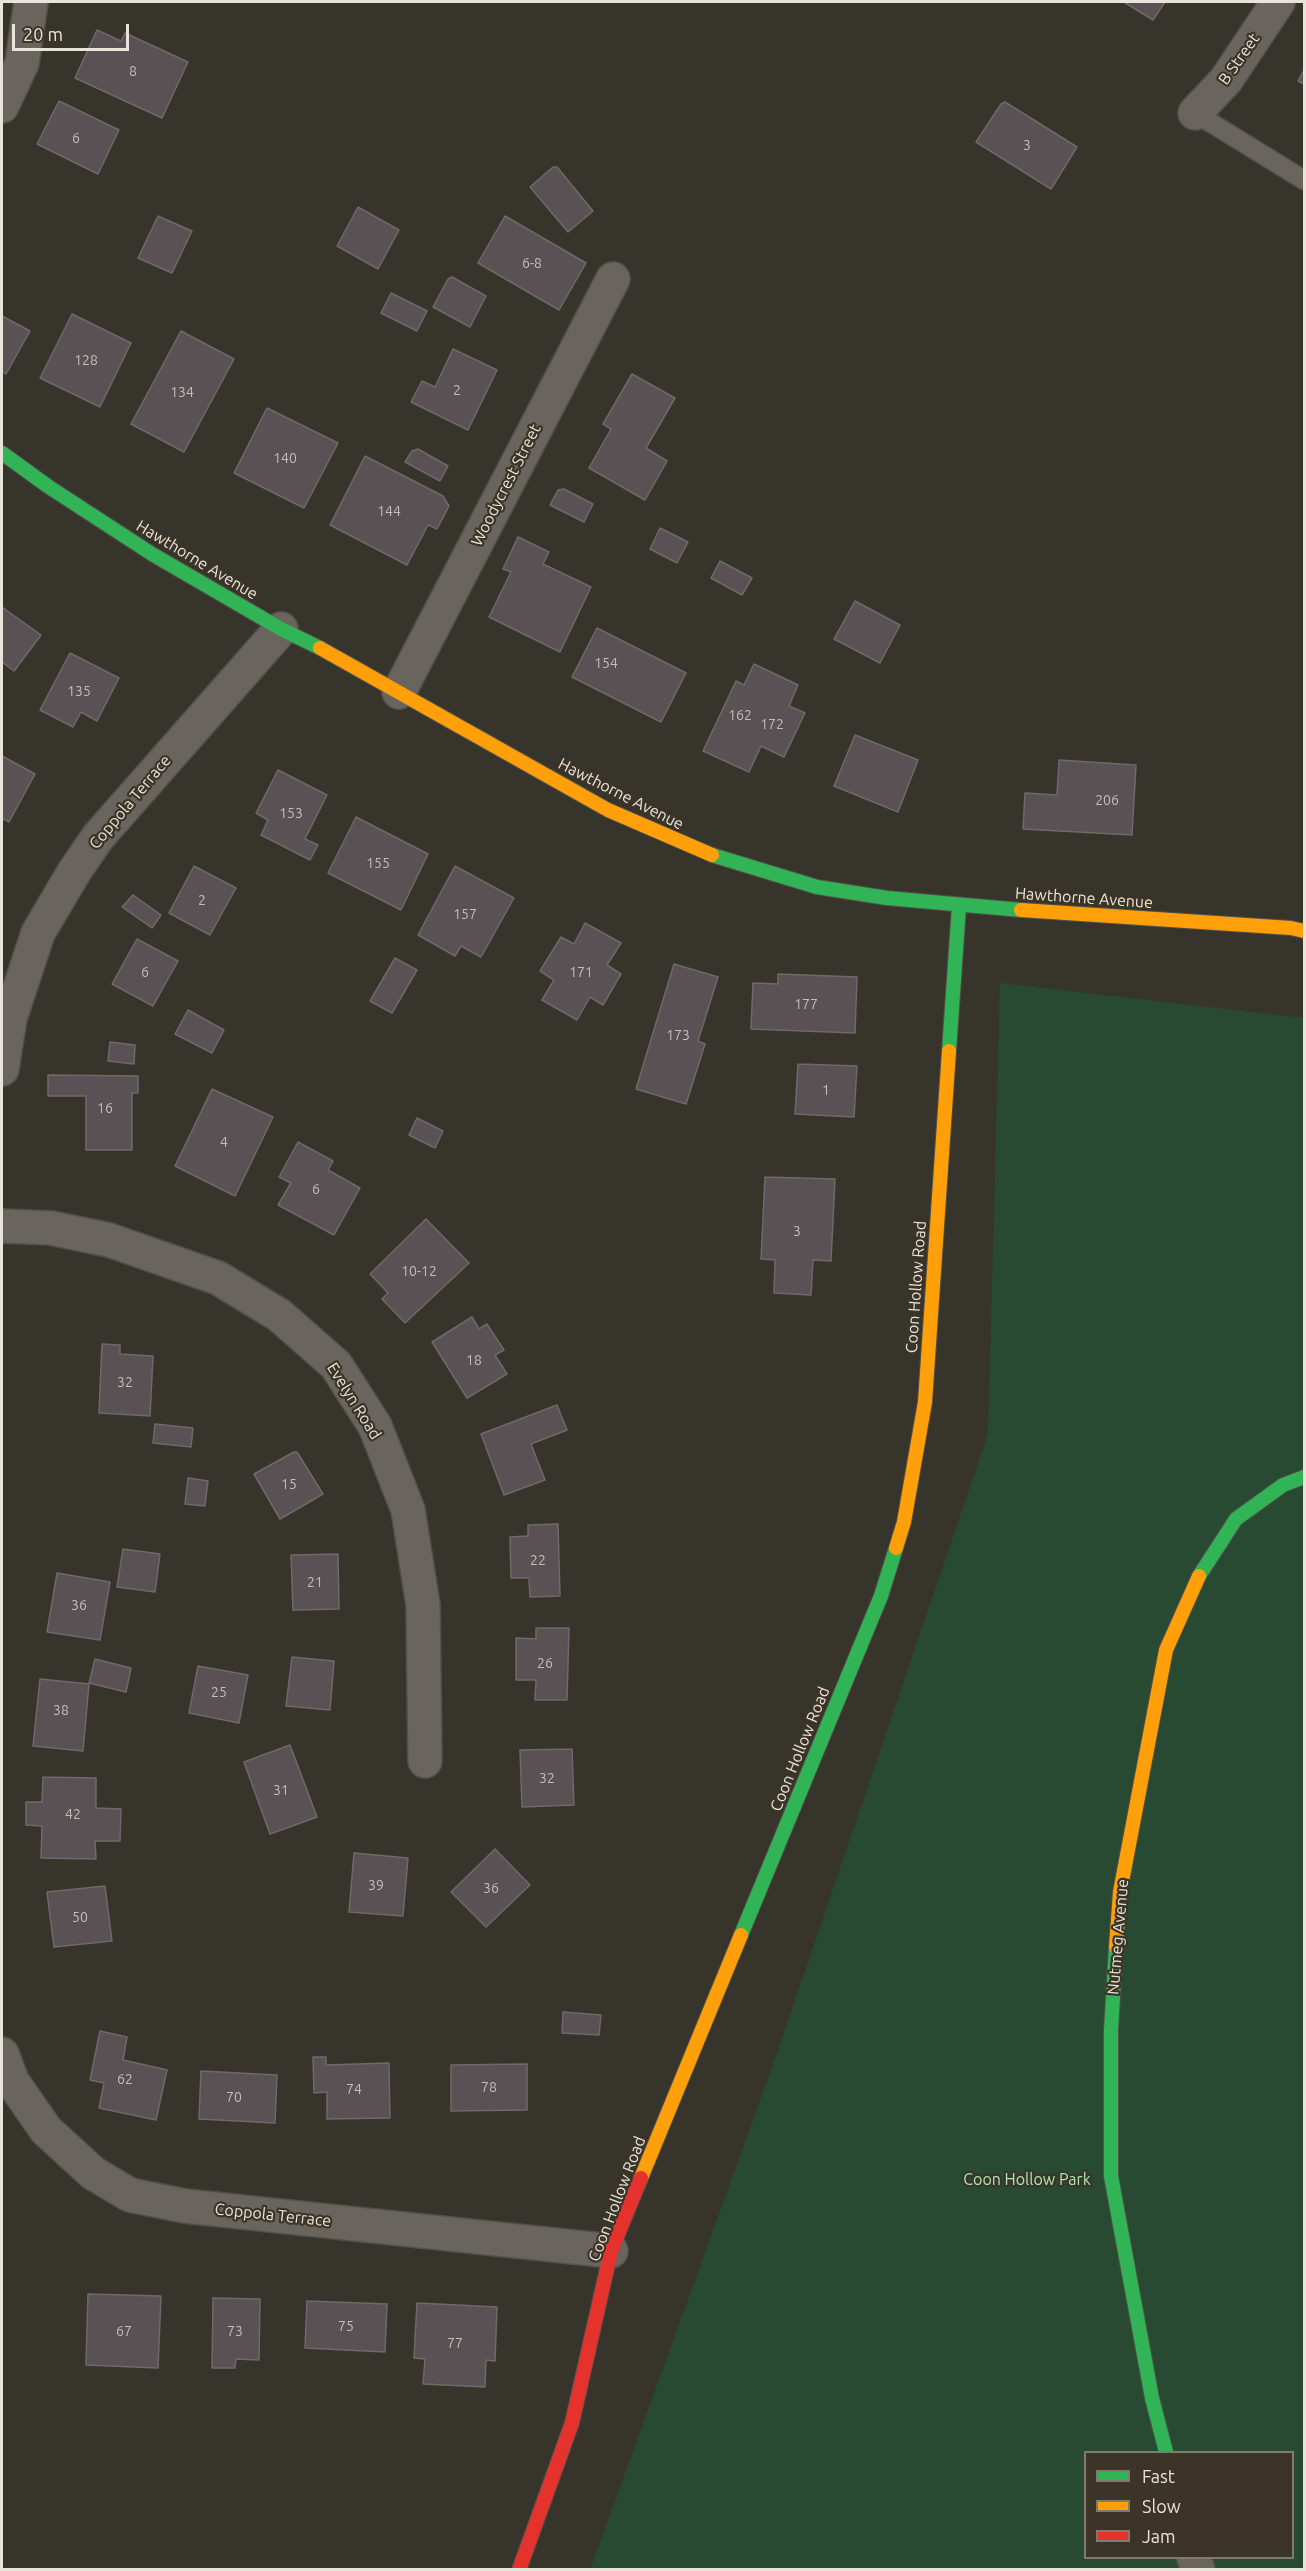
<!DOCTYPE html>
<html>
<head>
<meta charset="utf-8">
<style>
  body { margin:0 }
  #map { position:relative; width:1306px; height:2571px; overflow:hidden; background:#37342c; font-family:Ubuntu,sans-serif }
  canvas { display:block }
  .frame { position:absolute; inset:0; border:3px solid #e8e4da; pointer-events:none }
  .legend { position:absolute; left:1084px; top:2451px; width:210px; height:108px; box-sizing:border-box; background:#3c3527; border:2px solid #817b6f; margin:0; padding:8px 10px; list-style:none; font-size:18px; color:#e8e4da }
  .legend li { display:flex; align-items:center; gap:12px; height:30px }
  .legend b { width:30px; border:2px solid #817b6f }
  .scale { position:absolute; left:12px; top:24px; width:117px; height:27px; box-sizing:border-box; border:3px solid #e8e4da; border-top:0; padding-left:8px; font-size:18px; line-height:21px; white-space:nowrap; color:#e8e4da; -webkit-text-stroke:4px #3c3527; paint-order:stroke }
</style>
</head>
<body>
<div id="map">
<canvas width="1306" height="2571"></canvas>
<div class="frame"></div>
<ul class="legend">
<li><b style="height:8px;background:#30b455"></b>Fast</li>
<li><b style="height:8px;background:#ff9f0a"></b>Slow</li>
<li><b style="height:8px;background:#e5322d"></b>Jam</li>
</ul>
<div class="scale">20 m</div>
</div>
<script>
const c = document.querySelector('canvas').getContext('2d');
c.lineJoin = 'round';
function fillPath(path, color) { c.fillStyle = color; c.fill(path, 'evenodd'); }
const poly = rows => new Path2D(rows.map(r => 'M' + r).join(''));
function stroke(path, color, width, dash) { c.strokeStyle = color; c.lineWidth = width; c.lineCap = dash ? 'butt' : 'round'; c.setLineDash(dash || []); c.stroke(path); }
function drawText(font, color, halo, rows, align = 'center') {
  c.font = font + ' Ubuntu,sans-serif'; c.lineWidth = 4.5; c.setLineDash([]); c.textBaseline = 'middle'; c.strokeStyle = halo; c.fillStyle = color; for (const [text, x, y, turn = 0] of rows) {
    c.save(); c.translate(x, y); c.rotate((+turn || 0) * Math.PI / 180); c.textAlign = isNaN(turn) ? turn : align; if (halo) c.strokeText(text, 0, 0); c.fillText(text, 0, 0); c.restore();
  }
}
const green = poly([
  [1000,983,1304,1018,1304,2569,590,2570,775,2059,988,1434],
  [1086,2452,1292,2452,1292,2558,1086,2558]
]);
const building = poly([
  [1124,2,1165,2,1153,20,1124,2],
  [97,30,121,41,125,33,188,62,162,118,75,78,97,30],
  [1304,70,1304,84,1298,81,1304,70],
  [59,101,119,130,98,174,37,144,59,101],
  [1005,102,1077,147,1051,189,976,142,1001,104,1005,102],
  [553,167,557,167,593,211,568,232,530,187,553,167],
  [358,207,399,230,378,269,337,246,358,207],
  [158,216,192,231,172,273,138,258,158,216],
  [505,216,586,263,559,310,478,263,505,216],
  [452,277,486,296,470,327,433,307,448,279,452,277],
  [391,293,427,311,417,331,381,313,391,293],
  [72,314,131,343,100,407,40,378,72,314],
  [2,316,30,331,6,374,2,371,2,316],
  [181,331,234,359,184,452,131,424,181,331],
  [453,349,497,370,468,430,411,402,422,381,435,387,453,349],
  [632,374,675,398,646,448,667,461,645,500,589,468,611,429,603,424,632,374],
  [267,408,338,443,304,508,234,473,267,408],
  [418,449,448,466,440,481,405,462,412,451,418,449],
  [365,456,443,496,449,506,437,529,428,525,407,565,330,525,365,456],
  [564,489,593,504,584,522,550,505,558,490,564,489],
  [660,528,688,542,677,563,650,549,660,528],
  [518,537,549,552,543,564,591,587,560,652,489,617,511,572,503,569,518,537],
  [720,561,752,578,742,595,711,578,720,561],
  [855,601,900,625,880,663,834,639,855,601],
  [2,607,41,635,14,671,2,662,2,607],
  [597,628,686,673,661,722,572,677,597,628],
  [70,653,119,678,97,721,81,712,73,727,40,710,70,653],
  [754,664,798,685,789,706,805,713,784,757,761,746,749,772,703,751,736,681,744,685,754,664],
  [855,735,918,760,898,812,834,786,855,735],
  [2,756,35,774,9,822,2,818,2,756],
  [1059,760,1136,765,1132,835,1023,829,1025,793,1057,795,1059,760],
  [278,770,327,795,305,839,318,845,310,860,261,835,268,820,256,813,278,770],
  [356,817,428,854,401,910,328,873,356,817],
  [194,866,236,888,210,935,169,913,194,866],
  [455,866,514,898,481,957,461,946,455,956,418,935,455,866],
  [133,895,161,915,152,928,122,907,133,895],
  [585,923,621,943,607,965,621,974,603,1005,590,997,577,1020,542,1000,554,980,540,971,561,937,574,944,585,923],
  [137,939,178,961,153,1006,112,984,137,939],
  [395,958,417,970,392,1013,370,1001,395,958],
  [674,964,718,977,698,1041,705,1044,686,1104,636,1089,674,964],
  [778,974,857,977,855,1033,751,1029,753,983,778,984,778,974],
  [188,1010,224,1030,212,1053,175,1034,188,1010],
  [110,1042,135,1045,134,1064,108,1061,110,1042],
  [798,1064,857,1066,854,1117,795,1114,798,1064],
  [48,1075,138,1076,138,1093,132,1093,132,1150,86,1150,86,1096,48,1096,48,1075],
  [212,1089,273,1117,235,1196,175,1166,212,1089],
  [417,1118,443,1131,435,1148,409,1135,417,1118],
  [298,1142,333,1161,328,1170,360,1188,334,1235,278,1205,291,1183,279,1177,298,1142],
  [765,1177,835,1179,831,1261,813,1260,811,1295,774,1293,775,1260,761,1259,765,1177],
  [426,1219,469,1263,405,1323,382,1299,388,1293,370,1274,426,1219],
  [472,1317,479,1329,487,1324,504,1350,495,1355,507,1374,467,1398,432,1342,472,1317],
  [102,1344,120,1345,120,1354,153,1356,150,1416,99,1413,102,1344],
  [557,1405,567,1430,531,1444,545,1480,504,1495,481,1434,557,1405],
  [155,1424,193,1428,191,1447,153,1443,155,1424],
  [294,1452,297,1452,323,1494,280,1519,254,1474,294,1452],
  [188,1478,208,1481,205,1506,185,1504,188,1478],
  [558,1524,560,1596,530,1597,529,1578,511,1578,510,1537,528,1536,528,1525,558,1524],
  [123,1549,160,1554,155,1592,117,1587,123,1549],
  [338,1554,339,1609,293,1610,291,1555,338,1554],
  [57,1573,110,1582,100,1640,47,1632,57,1573],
  [536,1628,569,1628,567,1700,535,1700,536,1680,516,1680,516,1638,536,1639,536,1628],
  [292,1657,334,1661,330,1710,286,1706,292,1657],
  [95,1659,131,1668,126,1692,89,1683,95,1659],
  [198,1666,248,1675,239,1723,189,1713,198,1666],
  [40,1679,89,1684,83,1751,33,1746,40,1679],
  [290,1745,317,1817,270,1834,244,1762,290,1745],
  [572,1749,574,1805,522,1807,520,1750,572,1749],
  [43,1777,96,1778,96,1808,121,1809,120,1841,95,1841,96,1859,41,1858,42,1826,26,1825,26,1802,42,1802,43,1777],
  [495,1849,530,1885,486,1927,451,1892,495,1849],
  [354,1853,408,1858,403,1916,349,1912,354,1853],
  [105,1886,112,1941,54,1947,47,1892,105,1886],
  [563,2012,601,2015,599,2035,562,2033,563,2012],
  [100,2031,127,2037,123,2060,167,2070,156,2120,99,2108,104,2083,90,2080,100,2031],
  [313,2057,326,2057,326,2065,389,2063,390,2118,327,2119,327,2092,314,2093,313,2057],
  [527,2064,527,2110,451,2111,451,2065,527,2064],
  [201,2071,277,2075,275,2123,199,2119,201,2071],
  [88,2294,161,2296,158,2368,86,2365,88,2294],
  [213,2298,260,2299,259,2360,236,2359,235,2368,212,2368,213,2298],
  [307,2301,387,2304,385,2352,305,2348,307,2301],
  [417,2303,497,2307,495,2361,486,2360,485,2387,423,2384,425,2359,414,2358,417,2303]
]);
const lane = poly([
  [1195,113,1304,180]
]);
const street = poly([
  [2,106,22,63,31,2],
  [1195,113,1226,80,1278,2],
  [399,692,613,279],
  [2,1069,10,1018,38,933,74,872,98,837,281,629],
  [2,1226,51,1228,109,1240,218,1278,279,1315,336,1365,375,1426,408,1510,423,1605,425,1761],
  [2,2054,12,2081,46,2130,93,2173,130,2195,185,2206,611,2251],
  [1194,2558,1198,2570]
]);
const fast = poly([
  [2,453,49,487,152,554,281,629,320,648],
  [712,855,817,887,887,898,1021,910],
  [949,1051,959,906],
  [1199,1576,1236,1519,1283,1485,1304,1477],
  [741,1935,881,1596,896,1548],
  [1116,1947,1111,2030,1111,2176,1152,2398,1166,2452]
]);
const slow = poly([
  [320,648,608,810,712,855],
  [1021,910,1291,928,1304,931],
  [896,1548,904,1522,925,1402,949,1051],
  [1116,1947,1120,1892,1166,1650,1199,1576],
  [641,2178,741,1935]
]);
const jam = poly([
  [519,2570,572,2423,611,2251,641,2178]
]);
const numberNames = [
  ["8",133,71],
  ["6",76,138],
  ["3",1027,145],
  ["6-8",532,263],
  ["128",86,360],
  ["2",457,390],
  ["134",182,392],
  ["140",285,458],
  ["144",389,511],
  ["154",606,663],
  ["135",79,691],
  ["162",740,715],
  ["172",772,724],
  ["206",1107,800],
  ["153",291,813],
  ["155",378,863],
  ["2",202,900],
  ["157",465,914],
  ["6",145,972],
  ["171",581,972],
  ["177",806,1004],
  ["173",678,1035],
  ["1",826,1090],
  ["16",105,1108],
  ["4",224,1142],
  ["6",316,1189],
  ["3",797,1231],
  ["10-12",419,1271],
  ["18",474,1360],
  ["32",125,1382],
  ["15",289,1484],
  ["22",538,1560],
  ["21",315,1582],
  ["36",79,1605],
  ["26",545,1663],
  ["25",219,1692],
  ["38",61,1710],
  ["32",547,1778],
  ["31",281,1790],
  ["42",73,1814],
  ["39",376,1885],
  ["36",491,1888],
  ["50",80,1917],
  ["62",125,2079],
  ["78",489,2087],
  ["74",354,2089],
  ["70",234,2097],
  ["75",346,2326],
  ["67",124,2331],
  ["73",235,2331],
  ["77",455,2343]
];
const streetNames = [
  ["B Street",1239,59,-55],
  ["Woodycrest Street",506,485,-63],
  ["Hawthorne Avenue",197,560,31],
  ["Hawthorne Avenue",621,794,27],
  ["Coppola Terrace",130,802,-50],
  ["Hawthorne Avenue",1084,898,4],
  ["Coon Hollow Road",916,1287,-86],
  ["Evelyn Road",354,1401,58],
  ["Coon Hollow Road",800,1749,-68],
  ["Nutmeg Avenue",1118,1937,-85],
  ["Coon Hollow Road",617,2199,-69],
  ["Coppola Terrace",273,2215,6]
];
const parkNames = [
  ["Coon Hollow Park",1027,2180]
];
fillPath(green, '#284a32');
fillPath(building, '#595154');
stroke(building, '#6e6a69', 1.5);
stroke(lane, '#525049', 21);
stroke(street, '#525049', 36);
stroke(fast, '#525049', 16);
stroke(slow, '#525049', 16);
stroke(jam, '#525049', 16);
stroke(lane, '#69655e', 18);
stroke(street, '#69655e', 33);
stroke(fast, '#30b455', 14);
stroke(slow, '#ff9f0a', 14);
stroke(jam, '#e5322d', 14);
drawText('14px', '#c4bfb8', null, numberNames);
drawText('16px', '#e8e4da', '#3c3527', streetNames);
drawText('16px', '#a4e8b8', '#3c3527', parkNames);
</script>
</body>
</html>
